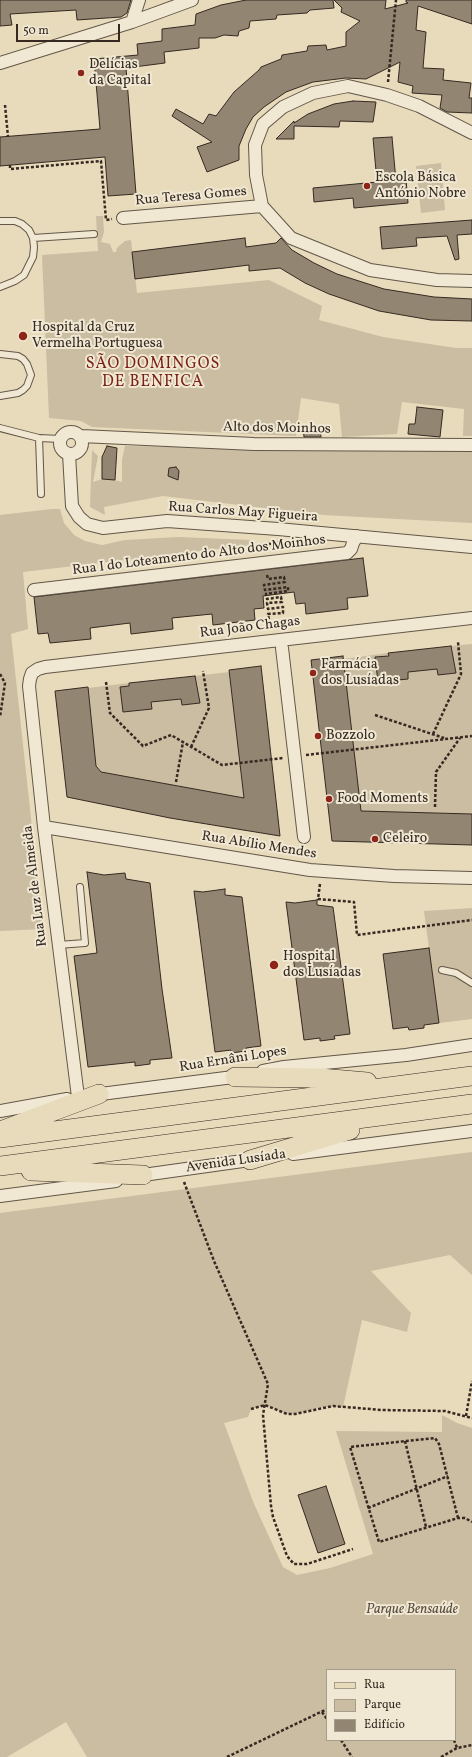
<!DOCTYPE html>
<html>
<head>
<meta charset="utf-8">
<style>
  body { margin:0 }
  #map { position:relative; width:472px; height:1757px; overflow:hidden; background:#e8dbbb; font-family:Vollkorn,serif }
  canvas { display:block }
  .legend { position:absolute; left:326px; top:1669px; width:130px; height:72px; box-sizing:border-box; background:#f0e8d3; border:1px solid #a59c8c; margin:0; padding:5px 7px; list-style:none; font-size:12px; color:#352922 }
  .legend li { display:flex; align-items:center; gap:8px; height:20px }
  .legend b { width:20px; border:1px solid #a59c8c }
  .scale { position:absolute; left:16px; top:24px; width:104px; height:18px; box-sizing:border-box; border:2px solid #352922; border-top:0; padding-left:5px; font-size:12px; line-height:14px; white-space:nowrap; color:#352922; -webkit-text-stroke:3px #f0e8d3; paint-order:stroke }
</style>
</head>
<body>
<div id="map">
<canvas width="472" height="1757"></canvas>
<ul class="legend">
<li><b style="height:5px;background:#e8dbbb"></b>Rua</li>
<li><b style="height:11px;background:#cabda1"></b>Parque</li>
<li><b style="height:11px;background:#928672"></b>Edifício</li>
</ul>
<div class="scale">50 m</div>
</div>
<script>
const c = document.querySelector('canvas').getContext('2d');
c.lineJoin = 'round';
function fillPath(path, color) { c.fillStyle = color; c.fill(path, 'evenodd'); }
const poly = rows => new Path2D(rows.map(r => 'M' + r).join(''));
function stroke(path, color, width, dash) { c.strokeStyle = color; c.lineWidth = width; c.lineCap = dash ? 'butt' : 'round'; c.setLineDash(dash || []); c.stroke(path); }
function drawText(font, color, halo, rows, align = 'center') {
  c.font = font + ' Vollkorn,serif'; c.lineWidth = 4; c.setLineDash([]); c.textBaseline = 'middle'; c.strokeStyle = halo; c.fillStyle = color; for (const [text, x, y, turn = 0] of rows) {
    c.save(); c.translate(x, y); c.rotate((+turn || 0) * Math.PI / 180); c.textAlign = isNaN(turn) ? turn : align; if (halo) c.strokeText(text, 0, 0); c.fillText(text, 0, 0); c.restore();
  }
}
const green = poly([
  [441,163,445,210,421,213,416,166],
  [96,216,103,216,104,232,101,242,110,244,113,252,116,252,117,248,125,241,131,240,137,293,269,280,322,306,319,320,383,337,456,348,472,348,472,436,463,436,464,409,402,402,397,434,342,437,339,404,301,398,296,436,92,427,81,421,49,418,42,255,98,251],
  [125,446,472,451,472,523,324,515,163,496,104,507,105,515,90,507,92,450,98,456,93,482,102,479,115,480,122,482,122,460],
  [52,509,60,509,64,523,74,535,85,541,102,545,125,540,178,537,250,540,251,545,23,572,28,629,11,634,43,929,0,931,0,515],
  [472,644,472,814,361,811,343,659,388,653,389,656,376,657,378,682,408,679,408,672,437,669,438,675,456,673,451,646],
  [229,672,244,798,101,772,96,766,88,688,129,683,129,686,120,687,123,712,152,709,151,702,181,699,182,705,199,703,198,689,196,689,195,676],
  [472,908,472,1019,439,1023,424,911],
  [472,1152,472,1275,450,1255,371,1271,411,1313,407,1332,362,1320,343,1407,324,1407,295,1414,287,1414,265,1405,251,1409,248,1417,224,1423,254,1504,283,1567,297,1575,330,1568,373,1554,336,1431,442,1432,442,1415,457,1423,472,1428,472,1757,87,1757,66,1722,7,1757,0,1757,0,1213],
  [327,1670,455,1670,455,1740,327,1740]
]);
const building = poly([
  [0,0,131,0,127,13,121,17,77,20,76,10,10,14,12,25,0,26,0,0],
  [246,0,333,0,334,8,310,10,307,13,277,15,276,19,250,21,249,28,239,31,238,36,224,35,215,38,199,38,199,48,164,52,165,63,126,68,136,194,108,196,105,157,0,166,0,137,100,129,94,59,138,55,137,44,162,41,162,29,195,25,196,14,221,5,246,0],
  [334,0,386,0,385,9,408,3,406,2,406,0,472,0,472,24,418,6,416,30,426,32,423,68,444,69,443,80,471,83,469,98,472,98,472,113,447,112,440,108,442,95,412,93,413,86,398,82,400,62,366,79,346,78,313,82,286,92,264,107,253,117,246,129,239,146,239,160,207,172,197,147,212,142,172,116,176,109,203,124,209,114,216,116,234,92,259,70,261,67,281,59,282,55,307,51,308,46,326,45,327,50,346,46,346,32,360,21,341,12,342,8,334,0],
  [353,101,376,102,373,122,340,121,339,127,294,126,294,139,276,139,294,121,294,123,308,114,334,104,353,101],
  [392,137,396,181,406,179,408,203,354,208,353,198,314,202,313,188,377,182,373,138,392,137],
  [472,220,472,234,457,235,459,259,455,260,447,236,416,238,417,246,382,249,380,227,472,220],
  [245,238,246,247,276,243,281,238,292,250,314,263,337,274,384,289,434,297,472,299,472,321,431,320,379,311,329,294,305,283,280,268,249,271,249,265,135,279,132,252,245,238],
  [417,407,443,410,440,437,408,434,409,424,415,424,417,407],
  [320,426,321,437,304,437,303,427,320,426],
  [107,446,117,448,115,480,102,479,102,457,107,446],
  [176,467,179,471,178,480,168,476,169,468,176,467],
  [363,558,368,596,347,598,348,609,306,614,305,603,296,604,294,592,263,596,264,608,254,609,255,620,213,625,212,614,172,618,173,629,131,634,130,623,90,628,91,639,50,643,48,633,38,634,34,597,363,558],
  [451,646,456,673,438,675,437,669,408,672,408,679,378,682,375,657,389,656,388,653,451,646],
  [343,656,361,811,472,814,472,845,332,841,311,660,343,656],
  [261,666,280,836,170,818,67,797,55,691,88,687,96,766,101,772,244,798,229,670,261,666],
  [195,676,200,703,182,705,181,699,151,702,152,709,123,712,120,687,129,686,129,683,195,676],
  [87,872,104,875,125,873,126,879,150,883,162,989,172,1058,150,1060,150,1064,135,1066,135,1062,88,1067,74,956,97,953,87,872],
  [225,889,225,895,242,897,261,1046,246,1048,246,1051,231,1053,231,1050,215,1052,194,891,203,892,225,889],
  [317,900,317,905,333,907,350,1034,334,1036,335,1039,320,1041,320,1038,304,1040,286,902,295,903,317,900],
  [429,948,439,1023,424,1025,424,1028,409,1030,408,1027,393,1029,383,954,429,948],
  [326,1486,345,1544,318,1553,298,1495,326,1486]
]);
const path = poly([
  [388,82,396,0],
  [5,105,8,137],
  [10,165,10,169,101,161,106,220,112,219],
  [262,551,260,545,277,543,277,541],
  [267,575,268,579,284,577,285,582,264,585,265,590,288,587,288,591,266,594,267,599,281,597,282,602,267,603,268,609,283,607,283,613,268,614,270,627,272,627],
  [0,674,5,683,0,717],
  [106,682,110,713,143,746,171,735,222,765,283,758],
  [375,715,444,738],
  [433,734,461,674,458,642],
  [191,747,209,708,203,671],
  [306,755,472,736],
  [176,782,183,742],
  [435,807,436,772,460,738],
  [320,884,318,899,354,902,357,935,472,920],
  [184,1182,214,1261,268,1384,263,1415,271,1506,273,1517,287,1556,294,1564,307,1564,353,1549],
  [251,1409,265,1405,287,1414,295,1414,333,1406,382,1410,445,1411,472,1418],
  [466,1416,472,1381],
  [405,1441,426,1527],
  [368,1508,448,1476],
  [458,1518,439,1444,435,1438,350,1447,379,1542,458,1518,465,1518,472,1522],
  [322,1712,327,1719],
  [341,1740,352,1757],
  [454,1740,457,1748],
  [227,1757,327,1709],
  [441,1757,457,1748,472,1745]
]);
const lane = poly([
  [0,221,15,221,22,224,29,230,33,238,34,247,33,257,24,275,15,281,0,287],
  [33,238,94,234],
  [0,354,18,356,23,359,27,364,31,375,27,386,23,390,18,393,0,396],
  [0,428,39,438,61,439],
  [39,438,41,494],
  [58,945,85,943,80,887],
  [442,970,456,973,472,983]
]);
const street = poly([
  [132,22,139,0],
  [0,63,132,22,192,0],
  [472,133,419,106,387,95,348,86,313,93,283,107,263,124,255,145,256,175,262,206,291,238,370,270,437,280,472,281],
  [123,218,262,206],
  '60 443a11 11 0 1 1 22 0a11 11 0 1 1-22 0Z',
  [81,436,254,444,472,445],
  [69,454,72,506,79,517,87,524,103,528,167,521,278,529,472,547],
  [34,590,347,553,351,549,353,543,357,536],
  [282,648,304,837],
  [44,827,310,870,394,876,472,878],
  [263,1071,284,1067,406,1055,472,1045],
  [93,1095,241,1076],
  [78,1097,44,827,29,686,30,679,32,673,38,669,45,667,472,618],
  [0,1111,67,1099],
  [293,1154,472,1131],
  [136,1176,257,1159],
  [0,1196,116,1181]
]);
const primary = poly([
  [235,1077,320,1078,367,1082],
  [3,1130,99,1094],
  [0,1138,472,1076],
  [250,1160,350,1130],
  [0,1166,472,1104],
  [31,1171,143,1175]
]);
const markers = [
  [81,73,4,"#8f2418"],
  [367,186,4,"#8f2418"],
  [23,336,5,"#8f2418"],
  [313,673,4,"#8f2418"],
  [318,736,4,"#8f2418"],
  [329,799,4,"#8f2418"],
  [375,839,4,"#8f2418"],
  [274,965,5,"#8f2418"]
];
const poiNames = [
  ["Delícias",89,65],
  ["da Capital",89,81],
  ["Escola Básica",375,178],
  ["António Nobre",375,194],
  ["Hospital da Cruz",32,328],
  ["Vermelha Portuguesa",32,344],
  ["Farmácia",321,665],
  ["dos Lusíadas",321,681],
  ["Bozzolo",326,736],
  ["Food Moments",337,799],
  ["Celeiro",383,839],
  ["Hospital",283,957],
  ["dos Lusíadas",283,973]
];
const streetNames = [
  ["Rua Teresa Gomes",191,197,-5],
  ["Alto dos Moinhos",277,429,1],
  ["Rua Carlos May Figueira",243,513,4],
  ["Rua I do Loteamento do Alto dos Moinhos",199,556,-7],
  ["Rua João Chagas",250,628,-7],
  ["Rua Abílio Mendes",259,846,9],
  ["Rua Luz de Almeida",36,886,-97],
  ["Rua Ernâni Lopes",233,1060,-9],
  ["Avenida Lusíada",236,1162,-8]
];
const parkNames = [
  ["Parque Bensaúde",412,1610]
];
const quarterNames = [
  ["SÃO DOMINGOS",153,365],
  ["DE BENFICA",153,383]
];
fillPath(green, '#cabda1');
fillPath(building, '#928672');
stroke(building, '#352922', 1);
stroke(lane, '#625648', 8);
stroke(street, '#625648', 14);
stroke(primary, '#352922', 20);
stroke(path, '#352922', 2.5, [3, 2]);
stroke(lane, '#f0e8d3', 6);
stroke(street, '#f0e8d3', 12);
stroke(primary, '#e8dbbb', 19);
for (const [x, y, r, color] of markers) { const dot = new Path2D(); dot.arc(x, y, r, 0, 2 * Math.PI); c.fillStyle = color; c.fill(dot); stroke(dot, '#f0e8d3', 1.5); }
drawText('14px', '#352922', '#f0e8d3', poiNames, 'left');
drawText('14px', '#352922', '#f0e8d3', streetNames);
drawText('italic 14px', '#5a4e42', '#f0e8d3', parkNames);
c.letterSpacing = '1px';
drawText('16px', '#7a1f14', '#f0e8d3', quarterNames);
c.letterSpacing = '0px';
</script>
</body>
</html>
